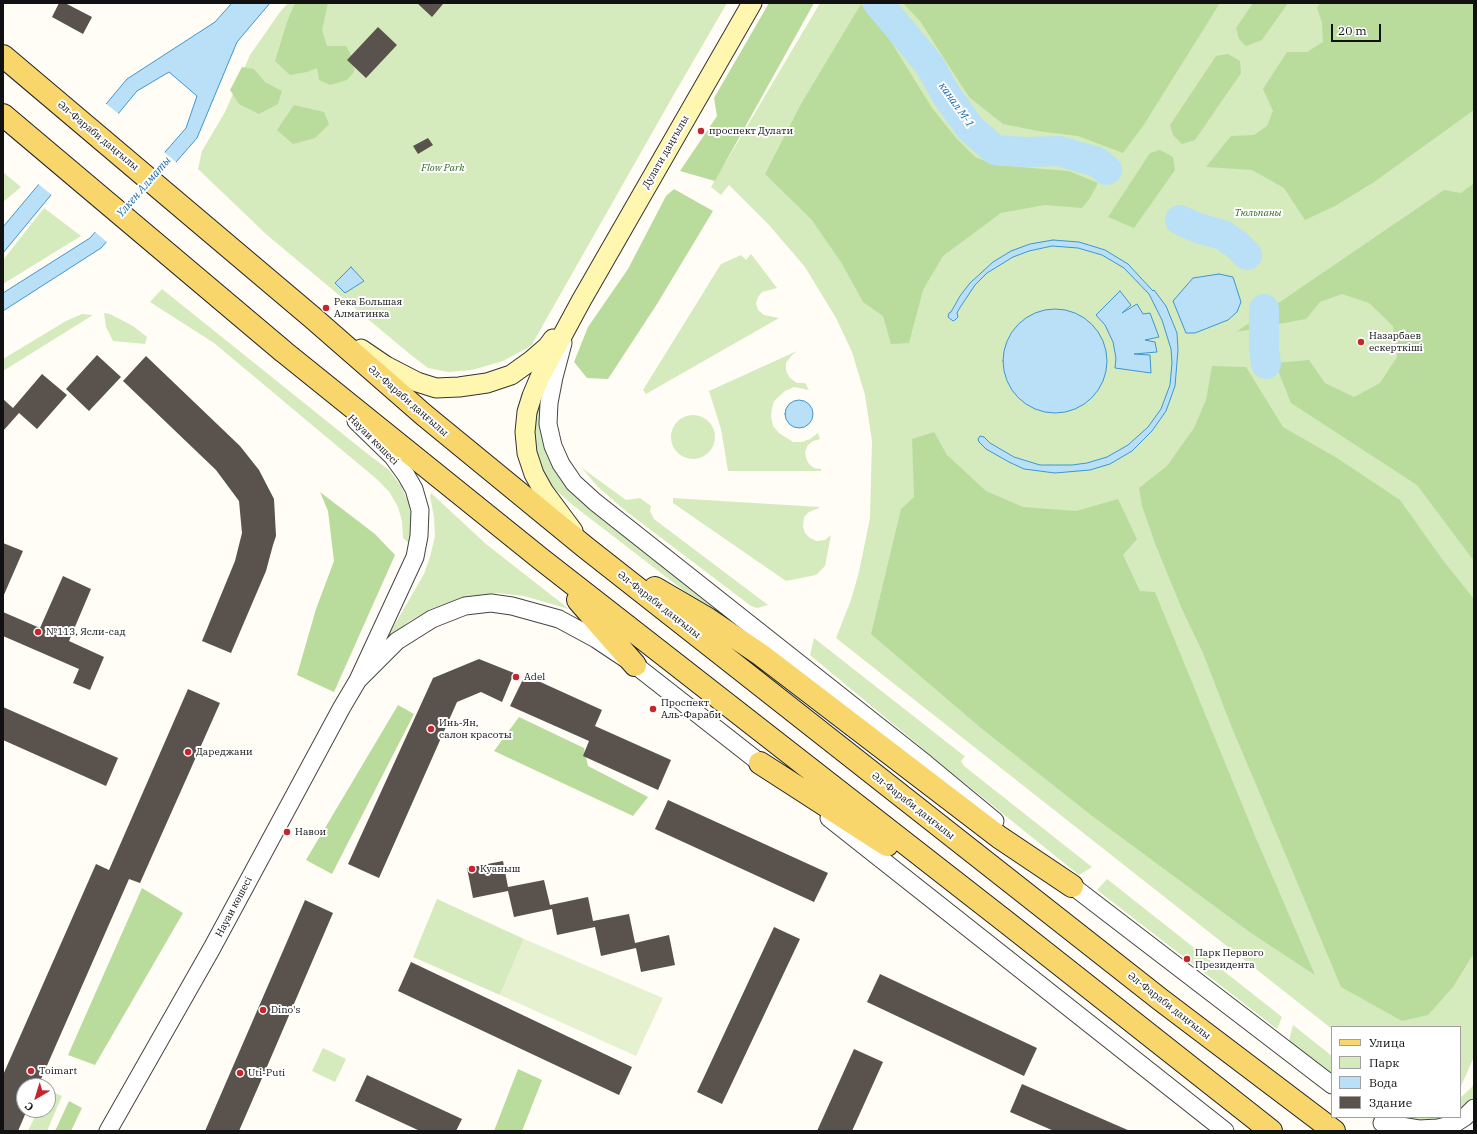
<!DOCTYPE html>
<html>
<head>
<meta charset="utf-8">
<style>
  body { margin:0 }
  #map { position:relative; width:1477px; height:1134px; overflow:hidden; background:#fffdf5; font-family:"IBM Plex Serif",serif }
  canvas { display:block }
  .frame { position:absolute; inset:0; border:4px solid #111; pointer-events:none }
  .legend { position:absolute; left:1331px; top:1026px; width:130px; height:92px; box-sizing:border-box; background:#fff; border:1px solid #a0a0a0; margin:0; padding:5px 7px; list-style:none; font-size:12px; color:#111 }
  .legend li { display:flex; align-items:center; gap:8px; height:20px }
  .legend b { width:20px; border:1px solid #a0a0a0 }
  .north { position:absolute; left:16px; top:1078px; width:40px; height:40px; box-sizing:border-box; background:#fff; border:1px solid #a0a0a0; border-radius:50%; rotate:218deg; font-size:11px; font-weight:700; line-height:16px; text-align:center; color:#111 }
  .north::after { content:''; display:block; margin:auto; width:14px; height:18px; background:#c4262e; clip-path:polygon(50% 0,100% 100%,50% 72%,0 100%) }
  .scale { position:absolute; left:1331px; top:24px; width:50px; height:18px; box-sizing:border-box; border:2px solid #111; border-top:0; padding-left:5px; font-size:12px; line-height:14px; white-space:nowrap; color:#111; -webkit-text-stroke:3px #fff; paint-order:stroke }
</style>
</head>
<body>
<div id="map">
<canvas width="1477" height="1134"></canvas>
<div class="frame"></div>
<ul class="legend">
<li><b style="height:5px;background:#f9d66b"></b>Улица</li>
<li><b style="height:11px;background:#d5ebbd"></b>Парк</li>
<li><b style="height:11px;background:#b9e0f7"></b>Вода</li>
<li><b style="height:11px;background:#5a524d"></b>Здание</li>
</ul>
<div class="north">С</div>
<div class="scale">20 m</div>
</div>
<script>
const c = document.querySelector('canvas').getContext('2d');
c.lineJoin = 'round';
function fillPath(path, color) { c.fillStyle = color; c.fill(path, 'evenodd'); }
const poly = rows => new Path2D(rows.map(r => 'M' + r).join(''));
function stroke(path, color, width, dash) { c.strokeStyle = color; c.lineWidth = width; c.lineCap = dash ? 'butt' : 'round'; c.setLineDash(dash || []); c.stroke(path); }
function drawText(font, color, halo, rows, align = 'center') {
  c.font = font + ' "IBM Plex Serif",serif'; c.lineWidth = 4; c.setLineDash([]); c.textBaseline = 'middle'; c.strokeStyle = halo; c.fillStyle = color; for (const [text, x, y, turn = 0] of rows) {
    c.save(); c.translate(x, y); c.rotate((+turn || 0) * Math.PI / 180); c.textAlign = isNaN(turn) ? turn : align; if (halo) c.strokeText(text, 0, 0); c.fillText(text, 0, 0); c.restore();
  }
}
const green = poly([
  [288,3,727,3,673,96,531,346,503,361,472,370,448,372,428,368,411,355,267,235,198,169,202,151,225,112,250,55,280,12],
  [820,3,1474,3,1474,1057,1461,1086,1460,1087,1460,1027,1332,1027,1332,1029,836,638,851,600,859,572,870,518,872,441,865,395,852,352,836,318,805,267,769,225,729,185,721,195,711,187],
  [3,172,21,187,3,202],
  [44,208,81,236,3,284,3,260],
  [751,254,777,288,762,292,758,297,756,303,758,310,764,315,779,318,646,394,643,390,721,264,741,255,746,260],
  [162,289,369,455,389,470,401,486,409,504,412,522,411,545,403,538,402,521,398,507,390,493,379,481,214,343,150,302],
  [104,313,110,314,133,326,147,337,145,344,113,341,106,327],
  [82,314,93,315,3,371,3,359,66,321],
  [797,351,791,356,786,363,786,371,790,378,797,383,805,383,809,390,794,387,785,391,774,401,772,408,771,416,773,426,779,433,793,442,802,442,810,439,818,433,820,439,813,441,808,445,805,452,806,458,809,464,814,468,821,469,821,471,728,471,721,429,709,391],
  [544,385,555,468,906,758,718,617,574,506,550,485,540,467,532,422],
  '671 437a22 22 0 1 1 44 0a22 22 0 1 1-44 0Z',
  [582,468,626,500,640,498,651,506,650,511,654,519,768,605,757,608,751,606,627,512,597,486],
  [431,493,486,544,569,609,524,596,498,593,470,596,453,601,431,609,409,621,380,650,424,574,430,557,435,536,434,517,430,496],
  [673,498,819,507,819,508,809,512,804,517,803,527,805,533,810,538,817,541,825,540,831,535,825,566,816,575,786,581,673,503],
  [814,638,963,755,965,756,961,761,964,766,1092,867,1079,875,951,772,810,655],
  [1107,879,1282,1017,1277,1029,1097,890],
  [437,899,524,939,500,995,413,957],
  [1293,1025,1332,1056,1332,1074,1289,1041],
  [323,1048,346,1059,335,1082,312,1071],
  [1474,1083,1474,1097,1460,1111,1460,1098,1472,1087],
  [48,1090,62,1096,47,1131,28,1131,38,1110,48,1110],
  [1408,1117,1450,1117,1430,1124]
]);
const forest = poly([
  [295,3,328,3,322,30,327,46,346,46,353,59,354,72,347,80,330,85,319,80,317,68,307,72,290,75,275,61,287,22],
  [769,3,814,3,715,181,680,171,717,116,714,98],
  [903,3,1220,3,1143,126,1123,153,1078,136,1038,131,1003,124,969,97,920,21],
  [1253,3,1288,3,1262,40,1246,46,1239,39,1236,28],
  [1320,3,1474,3,1474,110,1374,182,1335,206,1305,220,1284,188,1252,170,1206,167,1231,136,1254,135,1267,126,1273,111,1263,89,1287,52,1307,52,1323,42,1322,23,1317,8],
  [861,4,888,37,932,108,957,139,975,157,995,165,1069,171,1098,183,1090,198,1082,208,1045,205,1001,213,943,256,923,290,909,343,891,344,883,316,863,302,841,262,811,219,765,174,801,104],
  [1228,54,1240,61,1241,73,1195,140,1182,144,1173,135,1170,125,1216,56],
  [242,67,254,69,265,82,282,91,278,104,259,114,239,104,230,90],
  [294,105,324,112,329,124,315,138,293,144,277,130],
  [1160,150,1173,157,1175,170,1134,228,1108,217,1150,153],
  [1474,183,1474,561,1417,485,1291,403,1275,363,1309,360,1325,383,1354,397,1380,383,1397,357,1393,326,1369,303,1342,294,1320,302,1306,319,1236,332,1444,190,1461,193],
  [674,189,713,211,657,304,608,379,587,378,574,362,588,327,628,269,666,196],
  [1212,366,1246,367,1283,427,1337,458,1400,500,1442,559,1474,599,1474,953,1453,987,1428,1015,1402,1021,1341,987,1266,808,1232,728,1203,653,1181,607,1156,546,1142,506,1139,488,1167,466,1194,428,1206,400],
  [934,432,947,455,986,491,1023,507,1076,511,1118,499,1137,539,1123,555,1140,591,1155,592,1255,836,1315,975,1251,933,1091,815,981,728,871,634,901,509,914,497,912,439],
  [320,492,375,534,395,555,334,692,297,675,316,609,334,561,328,511],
  [398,705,414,714,332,874,306,860],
  [519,717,584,748,588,766,648,797,633,816,494,751],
  [142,888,183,913,95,1065,68,1055],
  [518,1069,542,1080,522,1131,494,1131],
  [69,1101,82,1108,71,1131,55,1131]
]);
const pitch = poly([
  [524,939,663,998,636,1056,500,995]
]);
const water = poly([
  [232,3,270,3,237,42,197,138,101,248,3,311,3,293,90,238,186,128,197,96,169,72,137,91,3,253,3,227,127,79,215,22,232,3],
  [1053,240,1079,242,1105,250,1128,264,1153,291,1154,290,1166,306,1177,333,1178,350,1175,386,1166,411,1152,431,1132,451,1110,464,1090,470,1055,473,1024,469,1009,462,986,449,979,442,978,439,980,436,984,437,990,443,1014,457,1040,465,1072,465,1087,463,1107,457,1128,445,1148,427,1161,409,1170,385,1172,363,1171,349,1162,320,1149,294,1124,268,1102,255,1078,248,1052,246,1029,251,1013,257,987,273,975,285,959,309,957,313,958,317,955,320,953,321,948,317,949,313,951,312,960,296,970,283,993,262,1011,251,1030,244,1053,240],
  [351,267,364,281,345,293,335,283,351,267],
  [1219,274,1233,277,1241,302,1237,312,1228,320,1195,333,1186,333,1173,301,1193,278,1219,274],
  [1120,291,1131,305,1122,313,1137,304,1143,314,1150,313,1159,337,1145,340,1155,342,1157,352,1134,354,1150,355,1151,373,1115,368,1116,358,1113,342,1105,325,1096,315,1120,291],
  '1003 361a52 52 0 1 1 104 0a52 52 0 1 1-104 0Z',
  '785 414a14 14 0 1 1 28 0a14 14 0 1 1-28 0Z'
]);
const pier = poly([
  [104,102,120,115,53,196,37,183],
  [163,151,177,163,108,243,94,231]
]);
const river = poly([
  [878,3,929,64,947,96,970,128,995,150,1027,152,1059,151,1097,162,1107,170],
  [1180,220,1198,228,1223,235,1237,245,1247,255],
  [1264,309,1264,347,1266,364]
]);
const building = poly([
  [59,3,65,3,92,17,83,34,52,17],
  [417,3,442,3,443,4,432,17],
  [378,27,397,45,366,78,347,60],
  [428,138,433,145,418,154,413,146],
  [97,355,121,377,89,411,66,389],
  [146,356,240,446,259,470,274,499,276,536,273,545,266,571,231,653,202,641,235,561,242,533,239,501,216,470,123,381],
  [42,374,67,395,37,429,19,413,3,431,3,399,13,408],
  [3,543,23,551,3,597],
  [63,576,91,589,69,641,104,657,90,690,73,683,79,669,3,636,3,612,40,628],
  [479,659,514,673,502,702,481,692,457,702,379,878,348,864,433,678],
  [525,675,602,710,595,726,671,760,658,790,583,756,589,741,510,706],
  [188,689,220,703,140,883,129,879,38,1086,24,1086,24,1110,27,1110,18,1131,5,1131,3,1130,3,1075,96,864,109,870],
  [3,707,118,758,106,786,3,740],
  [668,800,828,873,814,902,655,829],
  [503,861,508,887,544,880,550,905,588,897,593,921,629,914,635,943,669,935,675,965,641,972,636,948,601,956,595,927,557,935,552,909,514,917,508,891,473,898,467,868],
  [305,900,333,913,266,1069,239,1131,205,1131],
  [774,927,800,939,722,1104,697,1092],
  [411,962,632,1067,619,1095,398,991],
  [880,974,1037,1048,1024,1076,867,1002],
  [854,1049,883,1062,852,1131,817,1131],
  [367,1075,462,1119,456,1131,420,1131,355,1101],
  [1022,1084,1130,1131,1054,1131,1010,1112]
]);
const tertiary = poly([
  [563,343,554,377,549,403,548,424,553,446,561,464,574,483,595,502,925,763,995,821],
  [358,680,397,641,432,619,465,606,491,603,512,606,559,619,596,639,635,665,769,770],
  [829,818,1225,1131],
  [1062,878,1332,1085],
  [1382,1123,1419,1129,1438,1128,1454,1124,1465,1117,1474,1108],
  [108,1131,212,948,342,707,358,680,415,557,419,536,420,510,414,489,406,475,393,457,356,421]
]);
const secondary = poly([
  [361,349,386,366,417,382,436,388,459,387,487,383,511,375,532,360,547,347,553,339],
  [573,531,544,492,534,474,527,453,525,432,527,412,532,396,540,377,581,301,752,3]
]);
const primary = poly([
  [3,56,313,318,424,415,585,547,1161,1000,1334,1131],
  [3,115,284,352,541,559,1010,925,1271,1131],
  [655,588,708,619,761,655,999,837,1072,886],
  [578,600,635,665],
  [760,763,887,845]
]);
const markers = [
  [701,131,4,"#c4262e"],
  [326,308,4,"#c4262e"],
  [1361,342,4,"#c4262e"],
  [38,632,4,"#c4262e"],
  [516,677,4,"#c4262e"],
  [653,709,4,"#c4262e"],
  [431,729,4,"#c4262e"],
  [188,752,4,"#c4262e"],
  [287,832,4,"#c4262e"],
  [472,869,4,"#c4262e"],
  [1187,959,4,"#c4262e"],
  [263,1010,4,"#c4262e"],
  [31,1071,4,"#c4262e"],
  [240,1073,4,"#c4262e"]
];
const poiNames = [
  ["проспект Дулати",709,131],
  ["Река Большая",334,302],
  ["Алматинка",334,314],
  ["Назарбаев",1369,336],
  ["ескерткіші",1369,348],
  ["№113, Ясли-сад",46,632],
  ["Adel",524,677],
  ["Проспект",661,703],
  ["Аль-Фараби",661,715],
  ["Инь-Ян,",439,723],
  ["салон красоты",439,735],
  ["Дареджани",196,752],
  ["Навои",295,832],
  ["Куаныш",480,869],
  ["Парк Первого",1195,953],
  ["Президента",1195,965],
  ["Dino's",271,1010],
  ["Toimart",39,1071],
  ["Uti-Puti",248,1073]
];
const streetNames = [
  ["Әл-Фараби даңғылы",98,136,40],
  ["Дулати даңғылы",666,152,-60],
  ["Әл-Фараби даңғылы",408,401,41],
  ["Науаи көшесі",373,440,45],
  ["Әл-Фараби даңғылы",659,605,38],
  ["Әл-Фараби даңғылы",913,806,38],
  ["Науаи көшесі",234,907,-62],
  ["Әл-Фараби даңғылы",1169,1006,38]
];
const parkNames = [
  ["Flow Park",443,168],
  ["Тюльпаны",1258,213]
];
const waterNames = [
  ["канал М-1",956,105,55],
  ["Үлкен Алматы",144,187,-49]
];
fillPath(green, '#d5ebbd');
fillPath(forest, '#b9dc9c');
fillPath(pitch, '#e6f2cf');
fillPath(water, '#b9e0f7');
stroke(water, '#3f96cf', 1);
fillPath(pier, '#fffdf5');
stroke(river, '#b9e0f7', 30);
fillPath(building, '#5a524d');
stroke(tertiary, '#444', 19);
stroke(secondary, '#333', 21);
stroke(primary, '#222', 24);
stroke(tertiary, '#fff', 17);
stroke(secondary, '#fff6b0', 19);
stroke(primary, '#f9d66b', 22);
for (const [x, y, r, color] of markers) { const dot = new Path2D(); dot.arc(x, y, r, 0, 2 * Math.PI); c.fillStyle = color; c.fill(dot); stroke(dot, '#fff', 1.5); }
drawText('10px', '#111', '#fff', poiNames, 'left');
drawText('10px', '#111', '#fff', streetNames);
drawText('italic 10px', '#2f6b1f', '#fff', parkNames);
drawText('italic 11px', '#1768a6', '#fff', waterNames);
</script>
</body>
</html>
